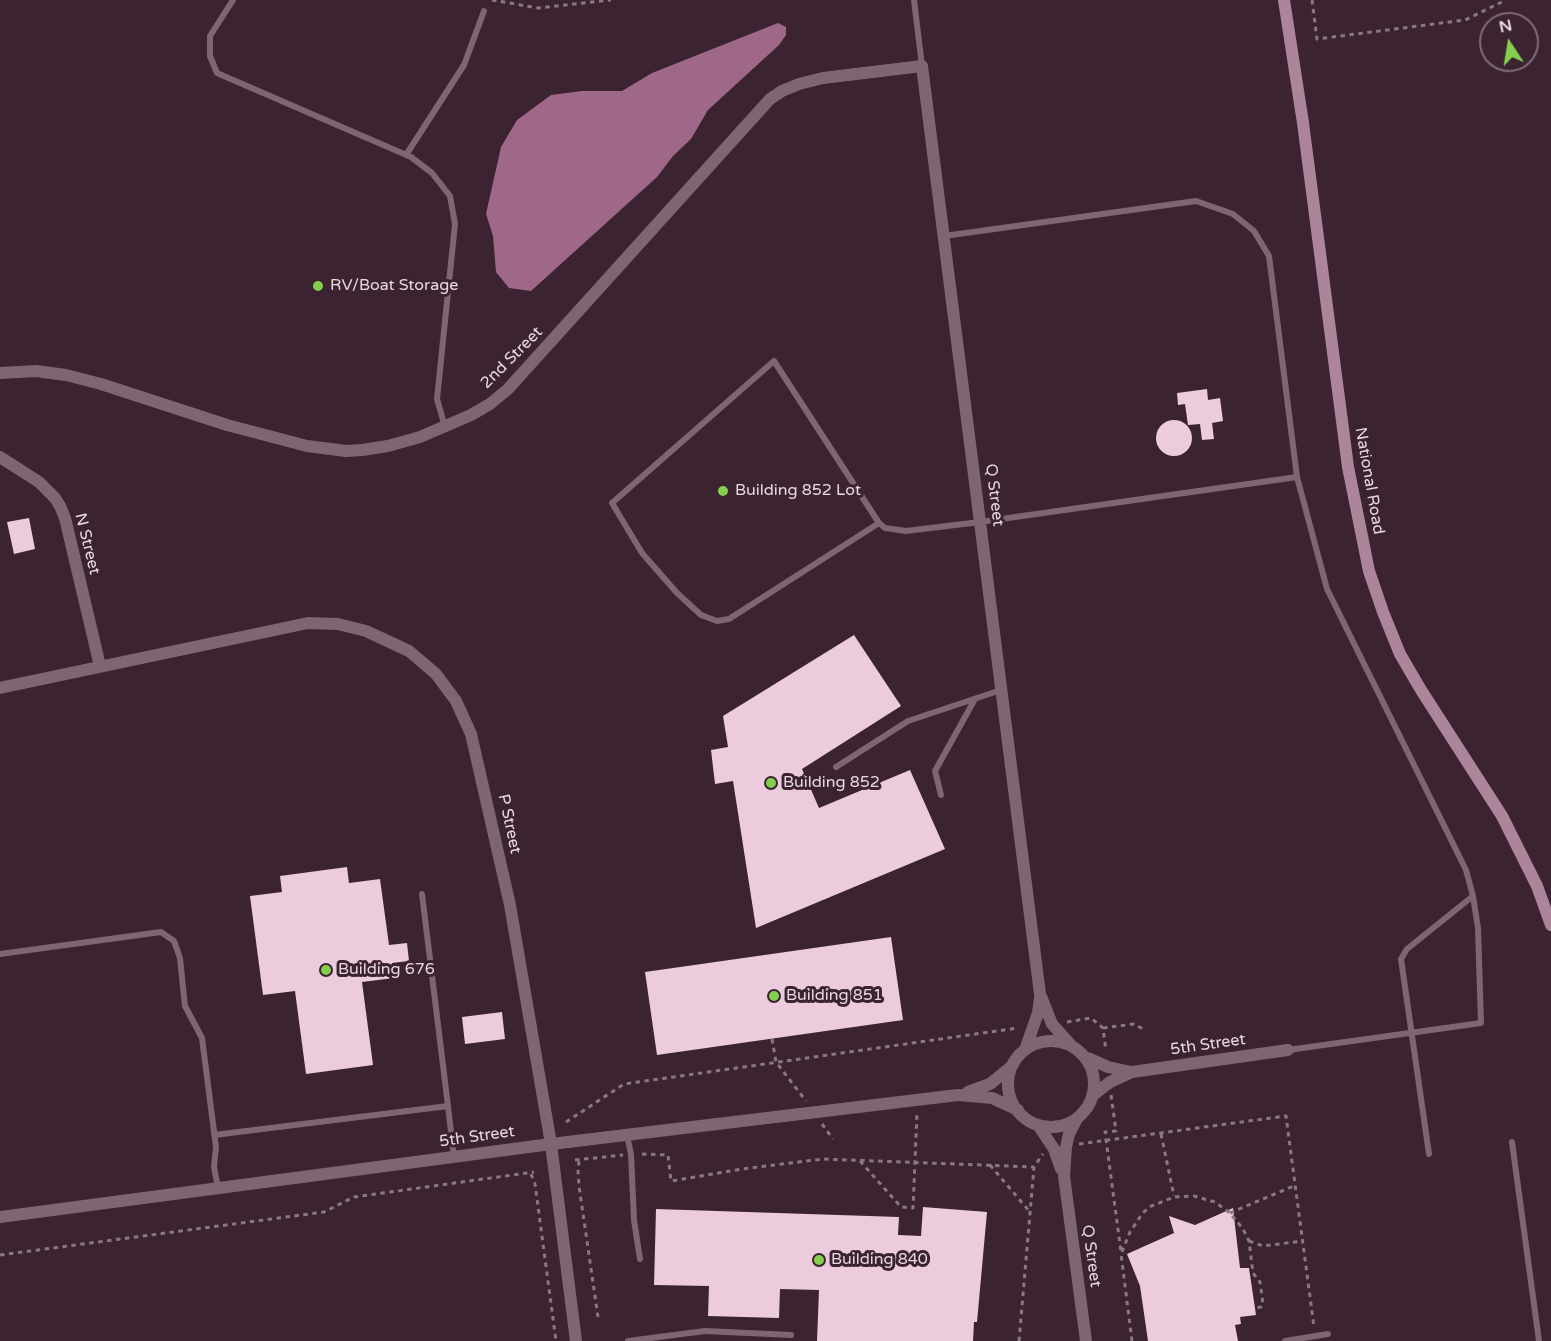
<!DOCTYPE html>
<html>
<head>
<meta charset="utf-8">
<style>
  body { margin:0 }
  #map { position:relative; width:1551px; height:1341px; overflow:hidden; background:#3b2331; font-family:"Varela Round",sans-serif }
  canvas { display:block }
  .north { position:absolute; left:1479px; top:12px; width:60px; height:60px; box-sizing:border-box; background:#3b2331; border:2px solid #806b77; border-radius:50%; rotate:348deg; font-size:16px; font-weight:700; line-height:24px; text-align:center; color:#e8d8e1 }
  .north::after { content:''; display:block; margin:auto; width:21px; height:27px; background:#84cf4d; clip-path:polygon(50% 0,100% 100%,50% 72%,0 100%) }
</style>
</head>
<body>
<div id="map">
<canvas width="1551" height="1341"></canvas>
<div class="north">N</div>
</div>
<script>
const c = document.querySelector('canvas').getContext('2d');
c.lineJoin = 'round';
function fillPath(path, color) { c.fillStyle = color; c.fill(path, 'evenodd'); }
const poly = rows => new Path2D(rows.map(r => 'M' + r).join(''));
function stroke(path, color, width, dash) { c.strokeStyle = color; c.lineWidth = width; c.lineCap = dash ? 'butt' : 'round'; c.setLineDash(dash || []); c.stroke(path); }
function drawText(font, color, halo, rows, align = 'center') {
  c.font = font + ' "Varela Round",sans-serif'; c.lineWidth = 6; c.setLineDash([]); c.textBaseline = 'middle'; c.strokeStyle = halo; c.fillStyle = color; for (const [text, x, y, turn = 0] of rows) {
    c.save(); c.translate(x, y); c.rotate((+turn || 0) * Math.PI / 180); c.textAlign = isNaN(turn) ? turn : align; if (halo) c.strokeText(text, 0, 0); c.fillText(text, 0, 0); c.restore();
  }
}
const water = poly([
  [778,23,786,27,786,35,779,45,708,110,691,139,673,156,657,177,531,291,509,288,496,272,493,236,486,214,501,147,517,120,551,95,582,91,622,91,652,73]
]);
const building = poly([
  [1207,389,1208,400,1220,398,1223,421,1212,423,1214,439,1202,440,1200,424,1188,425,1185,404,1178,405,1177,393],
  '1156 438a18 18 0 1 1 36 0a18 18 0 1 1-36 0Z',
  [29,518,35,549,14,554,7,522],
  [854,635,901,706,802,769,819,808,910,770,945,849,756,928,733,781,715,784,711,750,728,747,723,716],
  [347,867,349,883,380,879,389,945,407,943,409,961,392,963,394,978,362,982,373,1065,306,1074,295,991,263,995,250,896,282,892,280,876],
  [891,937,903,1020,657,1055,645,972],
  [502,1012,505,1039,465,1044,462,1017],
  [923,1207,987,1212,977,1322,974,1322,973,1341,817,1341,819,1290,780,1289,779,1318,708,1316,709,1286,654,1285,656,1209,899,1217,898,1235,921,1236],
  [1233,1208,1240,1268,1249,1268,1256,1315,1240,1317,1241,1324,1235,1325,1238,1341,1148,1341,1140,1286,1127,1254,1174,1233,1169,1216,1195,1225]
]);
const path = poly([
  [492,0,538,8,611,0],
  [1312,0,1317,39,1465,20,1506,0],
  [1067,1022,1091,1018,1103,1028,1106,1051],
  [1103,1028,1134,1024,1143,1029],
  [772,1039,776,1062,806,1101],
  [1111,1095,1116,1131,1105,1132,1121,1252],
  [566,1122,624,1084,1018,1028],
  [822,1124,833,1139],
  [1161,1134,1174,1196],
  [1079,1144,1286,1116,1314,1327],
  [642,1154,668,1155,671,1181,742,1169,823,1159,1034,1167],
  [575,1160,623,1155],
  [579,1161,578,1171,579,1186,598,1317],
  [860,1161,901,1207,913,1208,917,1113],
  [990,1165,1030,1212],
  [531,1174,535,1184,556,1341],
  [1230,1213,1296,1185],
  [1249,1241,1263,1246,1303,1241],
  [0,1255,324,1212,354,1197,534,1172],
  [1019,1341,1034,1167,1043,1154],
  [1132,1341,1121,1254,1130,1232,1142,1214,1149,1207,1174,1197,1194,1196,1215,1202,1230,1213,1243,1229,1249,1241,1253,1273,1260,1282,1263,1304,1261,1307,1254,1308]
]);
const service = poly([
  [233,0,210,36,210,56,217,73,411,157,432,173,450,196,455,224,437,399,445,427],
  [914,0,922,66],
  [406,155,464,65,484,11],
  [944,236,1196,201,1233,214,1254,231,1269,256,1297,477],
  [879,523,729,619,717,621,701,615,677,593,642,553,612,503,774,361,879,523,885,528,906,531,980,522,1297,477,1327,589,1466,870,1473,896,1407,949,1401,959,1429,1154],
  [836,767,908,721,1001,690],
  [941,795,935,771,975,699],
  [0,954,161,932,174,941,180,958,185,1006,202,1038,216,1147,214,1167,218,1188],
  [1288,1050,1481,1023,1478,928,1473,896],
  [448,1106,454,1157],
  [214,1135,448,1106,422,894],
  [627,1135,631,1154,634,1220,640,1259],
  [1512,1142,1539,1341],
  [628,1341,705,1331,791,1335],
  [1285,1341,1328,1334]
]);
const minor = poly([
  [0,373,36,371,66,375,101,384,227,425,307,446,346,451,362,450,388,446,420,437,471,415,490,404,508,389,770,99,782,91,799,84,823,78,922,66,1040,994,1052,1024,1070,1044],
  [0,457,39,482,55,498,60,506,65,518,100,666],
  '1008 1084a43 43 0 1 1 86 0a43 43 0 1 1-86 0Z',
  [1025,1050,1038,1013,1040,998],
  [1088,1058,1108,1067,1131,1072],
  [968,1092,990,1084,1011,1067],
  [1092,1096,1110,1082,1132,1072,1288,1050],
  [1077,1119,1069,1134,1066,1147,1064,1176,1086,1341],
  [1038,1125,1054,1149,1061,1169],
  [0,1217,551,1144,958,1095,992,1098,1018,1110]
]);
const tertiary = poly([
  [0,688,308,623,338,624,366,631,409,651,436,674,456,701,471,734,510,905,551,1144,576,1341]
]);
const secondary = poly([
  [1284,0,1303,123,1348,467,1369,571,1383,612,1400,654,1421,690,1502,816,1537,886,1551,925]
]);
const markers = [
  [318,286,6,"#84cf4d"],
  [723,491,6,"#84cf4d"],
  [771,783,6,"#84cf4d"],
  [326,970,6,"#84cf4d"],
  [774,996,6,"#84cf4d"],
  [819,1260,6,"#84cf4d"]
];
const poiNames = [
  ["RV/Boat Storage",330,286],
  ["Building 852 Lot",735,491],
  ["Building 852",783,783],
  ["Building 676",338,970],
  ["Building 851",786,996],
  ["Building 840",831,1260]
];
const streetNames = [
  ["2nd Street",512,358,-45],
  ["National Road",1369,481,80],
  ["Q Street",994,495,83],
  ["N Street",87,544,76],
  ["P Street",509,824,78],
  ["5th Street",1208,1045,-8],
  ["5th Street",477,1137,-8],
  ["Q Street",1091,1256,82]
];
fillPath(water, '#9f6788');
fillPath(building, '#ebcbdc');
stroke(path, '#8b7783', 3, [4.5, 4.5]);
stroke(service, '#7e6573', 6);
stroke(minor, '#7e6573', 12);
stroke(tertiary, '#7e6573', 12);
stroke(secondary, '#ad859b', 12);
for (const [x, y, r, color] of markers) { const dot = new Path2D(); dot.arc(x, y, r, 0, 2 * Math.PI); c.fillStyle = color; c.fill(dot); stroke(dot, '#3b2331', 2); }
drawText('16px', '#e8d8e1', '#3b2331', poiNames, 'left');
drawText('16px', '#e8d8e1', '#3b2331', streetNames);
</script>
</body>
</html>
